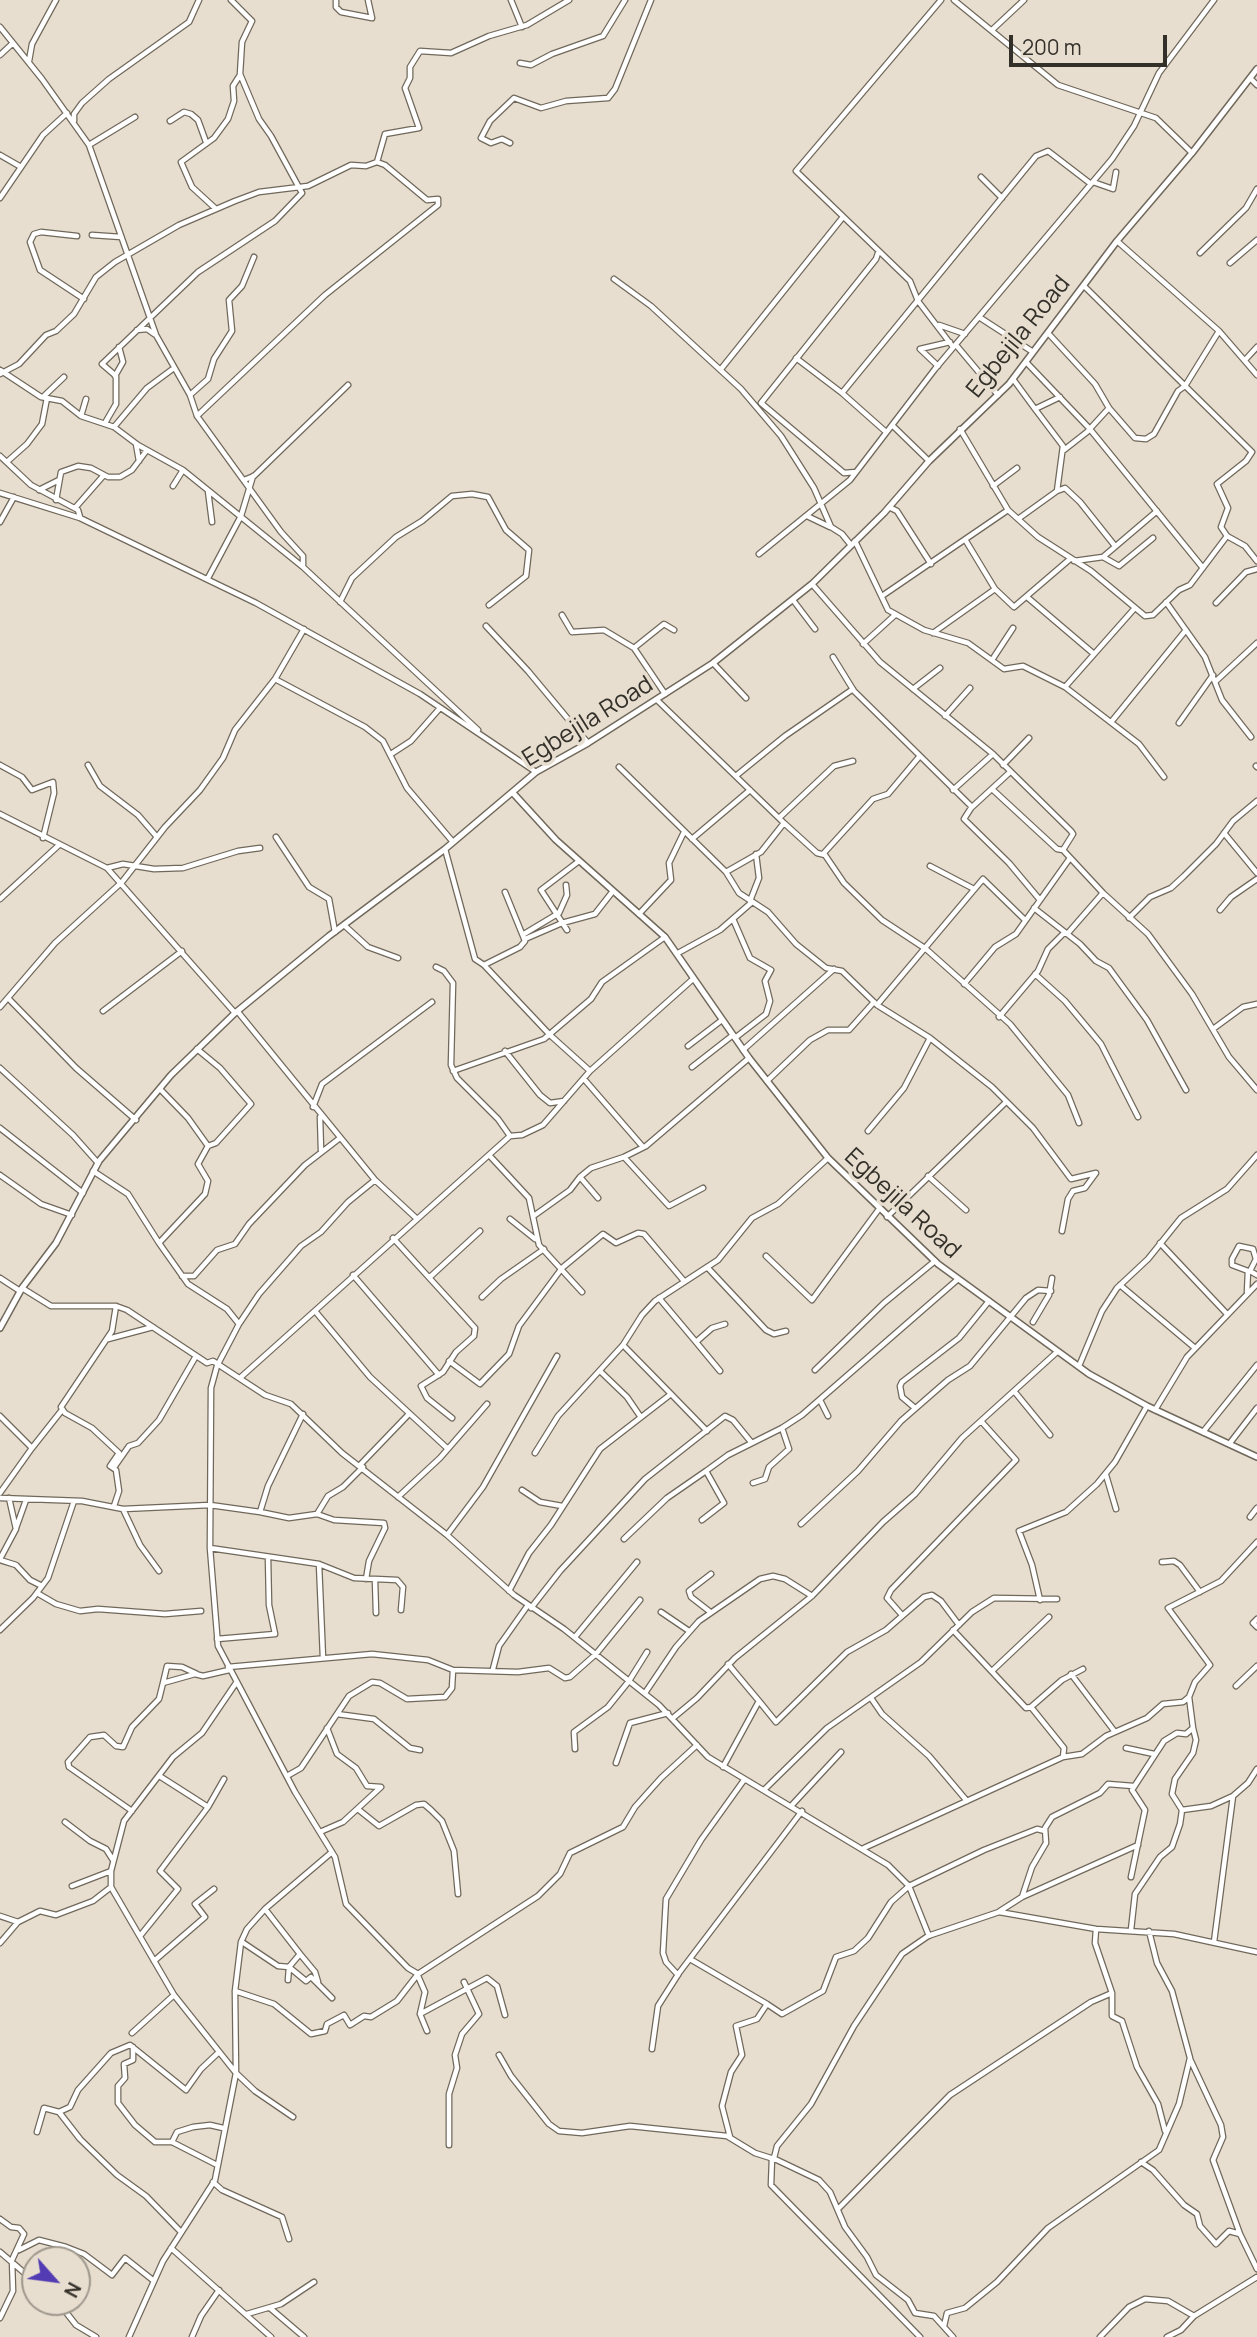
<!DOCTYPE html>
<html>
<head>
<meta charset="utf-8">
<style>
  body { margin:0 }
  #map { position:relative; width:1257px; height:2337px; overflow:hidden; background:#e7decf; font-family:Manrope,sans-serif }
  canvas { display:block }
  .north { position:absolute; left:21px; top:2246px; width:70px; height:70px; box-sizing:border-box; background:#e7decf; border:2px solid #9f988d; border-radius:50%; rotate:118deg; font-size:19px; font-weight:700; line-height:28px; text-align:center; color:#33302a }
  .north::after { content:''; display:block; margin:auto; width:24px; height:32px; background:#533cb3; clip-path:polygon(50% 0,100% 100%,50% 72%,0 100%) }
  .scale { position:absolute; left:1009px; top:35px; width:158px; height:32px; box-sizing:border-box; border:4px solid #33302a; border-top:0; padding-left:9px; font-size:21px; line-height:24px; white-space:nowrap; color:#33302a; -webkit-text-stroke:5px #e7decf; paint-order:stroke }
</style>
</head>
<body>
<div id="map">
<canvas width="1257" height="2337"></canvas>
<div class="north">N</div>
<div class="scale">200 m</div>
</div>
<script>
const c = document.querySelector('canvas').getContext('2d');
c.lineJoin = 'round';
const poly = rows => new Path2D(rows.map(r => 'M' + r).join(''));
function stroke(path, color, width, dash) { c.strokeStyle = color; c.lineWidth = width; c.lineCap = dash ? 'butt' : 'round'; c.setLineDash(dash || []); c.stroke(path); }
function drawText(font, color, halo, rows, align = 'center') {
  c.font = font + ' Manrope,sans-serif'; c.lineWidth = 7; c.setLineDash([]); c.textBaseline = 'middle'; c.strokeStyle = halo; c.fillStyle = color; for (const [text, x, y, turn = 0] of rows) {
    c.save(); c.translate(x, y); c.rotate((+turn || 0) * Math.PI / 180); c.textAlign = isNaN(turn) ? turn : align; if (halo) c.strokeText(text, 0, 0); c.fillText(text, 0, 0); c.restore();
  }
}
const minor = poly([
  [336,0,336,7,341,12,372,18,368,0],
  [511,0,522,27],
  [941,0,796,171,910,281,918,301,953,347],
  [954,0,1058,85,1156,118,1192,153],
  [0,27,42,79,89,145,156,335,190,395,197,416,281,532,303,556,303,567,478,730],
  [992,30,1024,0],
  [0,55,13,43],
  [29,61,32,44,56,0],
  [520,63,531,65,552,54,603,36,625,0],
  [1250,78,1257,85],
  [74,121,74,114,82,103,109,79,189,22,199,0],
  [170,121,184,112,191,114,198,120,206,142],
  [510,143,502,139,491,143,481,138,490,121,514,98,541,108,566,101,608,98,615,89,651,0],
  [89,145,135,117],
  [0,155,21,167],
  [377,162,385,134,419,128,405,88,410,78,410,67,420,51,451,53,489,36,527,25,569,0],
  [981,177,1002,198],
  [1093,182,1113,189,1116,172],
  [0,198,43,135,67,113],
  [216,209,192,187,181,162,214,138,228,119,234,101,233,86,240,75],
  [92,235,121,237],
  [77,236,41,232,34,234,30,242,40,270,84,299],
  [1117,241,1219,331,1257,375],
  [1200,253,1246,208,1257,189],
  [1230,263,1257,240],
  [614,279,651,306,741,389,781,436,814,488,831,527,842,534,850,544],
  [1084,286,1252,452,1246,461,1217,484,1228,508,1221,527,1227,536],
  [979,317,1033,352],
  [939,325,965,334],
  [137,330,147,329,154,334],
  [1048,333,1095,384,1109,408],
  [956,345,998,395],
  [796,358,842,393],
  [1245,360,1257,347],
  [1026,362,1089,428,1203,568],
  [938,366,920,349,950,342],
  [721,369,843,217],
  [0,370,41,397,62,401,81,416,114,427,138,445,183,470,303,567],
  [0,374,19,364,46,335,56,331,74,314,96,277,115,262,179,225,235,201,259,192,308,186,351,165,366,166,377,162,385,165,427,200,438,199,438,205,325,295,197,416],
  [115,376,123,362,119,347],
  [1013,379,1035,409],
  [190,395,208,379,214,359,232,331,229,300,242,286,254,257],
  [43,397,64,377],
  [81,416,86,399],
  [105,423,116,404,116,376,102,364,198,272,275,221,302,193,271,136,259,119,240,74,242,42,252,21,231,0],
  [892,425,929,461],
  [114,427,147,388,174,368],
  [960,429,1008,510,1038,537,1091,571,1145,616,1153,615,1179,590,1190,585,1227,536,1245,546,1257,561],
  [886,432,842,393,1036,156,1048,151,1091,184],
  [136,444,139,461],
  [1064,450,1087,432,1109,408,1135,438,1146,439,1154,434,1178,391,1185,386,1219,331],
  [0,456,31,485,78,510,80,517],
  [9,460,27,444,42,424,47,398],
  [856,472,844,473,761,403,876,259,878,253],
  [244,480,254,476,348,385],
  [173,486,183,470],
  [993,486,1017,468],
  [39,490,59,480],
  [208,491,212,522],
  [1057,491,1065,488,1080,502,1115,546],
  [0,493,80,518,256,603,420,694,536,772],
  [56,500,61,472,78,466,91,468,108,477,120,477,132,470,147,450],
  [889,507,897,511,931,564],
  [75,508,104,475],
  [807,516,830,527],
  [1018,519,1057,491,1063,446,1035,409,1060,397],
  [0,522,14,497],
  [855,541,888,610,924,630,968,643,1004,669,1023,666,1065,687,1139,744,1164,777],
  [966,541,995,589,1014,607,1070,559],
  [759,554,850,480,935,369,1112,159,1134,126,1159,73,1214,0],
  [1103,557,1119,566,1153,538],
  [1074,561,1103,557,1157,511],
  [208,578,241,516,253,476],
  [812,584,880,662,993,754,1071,831,1073,834,1063,850,1103,893,1148,934,1192,994,1229,1057,1257,1090],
  [882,596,1008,510],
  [1027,597,1094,654],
  [793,600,815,629],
  [340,602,352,578,396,537,422,521,452,496,472,494,488,497,506,530,529,550,526,576,489,605],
  [1166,602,1205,657,1222,700,1251,737],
  [1216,603,1246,572,1257,569],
  [562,615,572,632,604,630,634,648],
  [486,626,528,671,588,743],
  [933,633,995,589],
  [863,644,895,615],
  [833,657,854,691,972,807],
  [992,660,1013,628],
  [713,663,746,698],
  [275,679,365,727,383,741,407,788,453,842],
  [1216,681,1257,643],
  [1065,687,1134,609],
  [913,689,940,668],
  [665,694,634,648,664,624,674,630],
  [657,700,784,823,817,853,825,855,844,883,882,920,926,949,1010,1024,1068,1095,1079,1123],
  [945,716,970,688],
  [1112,721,1186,630],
  [1179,723,1213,675],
  [391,754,411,741,440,708],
  [0,765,22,777,32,790,53,782,54,793,43,838],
  [88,765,100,786,138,815,157,837],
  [1003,765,1029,738],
  [1256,766,1257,767],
  [619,767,726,872,739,893,768,912,796,944,826,968,842,971,877,1005,930,1038,992,1087,1033,1128,1071,1179,1096,1173,1085,1188,1073,1191,1068,1199,1062,1231],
  [1009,773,971,808,964,819,1009,863,1040,900],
  [737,775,785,736,853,689],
  [992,789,1057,849,1063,850],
  [953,790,993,754],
  [0,814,107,868,235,1013],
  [779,818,834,766,853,761],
  [1224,833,1257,873],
  [276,837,309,887,329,899,335,932],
  [692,839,750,790],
  [445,849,475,959,484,965,550,1035,590,1071],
  [823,854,873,799,888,794,919,757],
  [930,866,974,889],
  [107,868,123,864,154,869,183,868,238,851,260,848],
  [726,872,761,852,784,823],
  [0,899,59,845],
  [750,901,759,878,756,854],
  [1034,908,1080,944,1096,961,1109,968,1147,1020,1186,1090],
  [1220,910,1231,897,1257,879],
  [639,914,671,880,669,863,684,832],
  [1129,918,1150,897,1171,888,1184,876,1216,844,1233,821,1257,801],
  [733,919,750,958,771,970,765,981,770,1001,766,1014,735,1038],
  [344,925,368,947,398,958],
  [567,930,541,890,579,861],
  [524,934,559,913,567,895,566,885],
  [525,939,562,923,595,914,613,891],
  [678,953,720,930,751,903],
  [484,965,520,947,525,941,505,892],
  [436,967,444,971,453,983,451,1065,457,1078,498,1119,510,1136],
  [1035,974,1065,1001,1101,1044,1138,1117],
  [964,984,995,947,1016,934,1070,858],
  [8,998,76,1068,136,1120],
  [877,1005,983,879,1025,920],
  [0,1007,55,943,122,882,165,827,200,790,223,758,235,730,275,679,304,629],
  [103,1011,182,951],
  [238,1012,375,1180,416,1218],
  [999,1017,1038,971,1048,949,1063,934,1068,933,1102,894],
  [1213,1029,1243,1007,1257,1004],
  [688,1046,722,1020],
  [197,1049,220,1068,251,1104,216,1143,208,1146,198,1164,208,1181,205,1194,159,1243,188,1284,227,1309,239,1324,217,1366,211,1388,210,1548,218,1646,295,1792,335,1857,346,1904,408,1968,418,1974,538,1896,560,1874,570,1853,623,1827,635,1807,661,1778,697,1745],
  [743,1050,834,969],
  [505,1051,540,1095,550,1103,564,1101],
  [692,1067,733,1035],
  [0,1068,73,1135,98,1163],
  [453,1071,544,1039,591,999,602,982,665,937],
  [584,1079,643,1147],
  [767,1081,810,1040,828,1030,849,1030,874,1002],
  [160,1089,188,1118,208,1146],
  [313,1107,322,1084,432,1002],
  [320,1117,321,1150],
  [0,1128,83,1193],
  [868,1131,904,1088,930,1038],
  [489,1155,529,1198,539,1245,582,1292],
  [624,1157,646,1146,749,1058],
  [93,1171,128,1194,159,1243],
  [0,1175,41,1204,72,1215],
  [928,1176,966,1210],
  [580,1177,591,1168,624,1157,669,1206,703,1188],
  [535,1215,570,1190,580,1177,598,1198],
  [887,1217,1006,1102],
  [510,1219,535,1239],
  [393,1238,475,1328,474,1336,456,1352,443,1372,421,1386,427,1398,452,1418],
  [1160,1243,1227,1314],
  [766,1256,812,1300,879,1209],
  [707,1267,766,1330,774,1334,786,1331],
  [353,1275,439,1375],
  [182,1276,194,1276,217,1250,235,1244,249,1224,305,1165,340,1138],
  [430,1277,480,1231],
  [0,1278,20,1291],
  [1120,1285,1195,1348],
  [22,1288,51,1306,116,1306,127,1310,207,1363,213,1361,265,1395,291,1404,342,1453,447,1535,514,1595,564,1629,659,1705,708,1757,888,1865,909,1886,929,1936],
  [1247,1292,1248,1271,1232,1265,1232,1259,1239,1246,1253,1249,1256,1259,1250,1271,1257,1275],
  [482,1297,501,1279,544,1249],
  [659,1298,696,1342,712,1328,725,1324],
  [315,1311,370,1377,448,1449],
  [1033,1322,1049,1295,1052,1278],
  [239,1324,259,1294,301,1246,321,1232,348,1202,375,1180],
  [108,1339,153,1327],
  [696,1342,720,1371],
  [449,1361,480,1384,509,1354,519,1326,562,1268,603,1234,616,1243,638,1233,644,1234,684,1281],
  [1079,1366,1102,1311,1117,1288,1148,1259,1181,1218,1227,1189,1257,1155],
  [815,1370,884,1303,935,1261],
  [601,1372,627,1397,640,1416],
  [241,1377,510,1136,522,1135,543,1125,590,1071,693,979],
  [1014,1391,1050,1435],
  [671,1394,707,1431],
  [820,1400,828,1416],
  [915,1408,902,1397,900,1386,902,1382,959,1338,989,1301],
  [1155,1410,1187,1357,1257,1284],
  [0,1416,32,1448,0,1493],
  [1203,1432,1257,1365],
  [1230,1443,1257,1408],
  [32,1448,62,1410],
  [535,1453,558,1416,623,1345],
  [360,1465,408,1415],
  [115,1466,129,1446,138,1443,159,1420,196,1356],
  [1106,1475,1116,1509],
  [753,1483,765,1479,769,1467,789,1449,782,1428],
  [522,1490,540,1502,562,1506],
  [398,1497,440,1458,487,1404],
  [0,1498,82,1501,123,1509,140,1545,159,1571],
  [114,1506,119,1491,116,1470,110,1466,119,1453,92,1428,65,1413,61,1407,112,1331,116,1306],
  [123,1509,210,1505,260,1512,268,1486,303,1414],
  [260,1512,289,1518,317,1514,328,1496,343,1487,363,1467],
  [317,1514,334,1520,384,1523,385,1528,369,1561,366,1579],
  [1250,1517,1257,1508],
  [702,1520,724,1503,706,1471,728,1455,782,1428,802,1415,957,1280],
  [801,1524,858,1471,901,1421,948,1380,970,1366,1026,1298,1038,1290,1051,1291],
  [16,1528,26,1500],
  [447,1535,483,1487,557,1356],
  [624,1539,667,1498,706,1471],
  [210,1548,319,1564,323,1658],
  [0,1559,16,1529,9,1498],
  [0,1560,16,1565,30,1580,42,1586],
  [1162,1562,1174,1561,1180,1565,1200,1592],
  [319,1564,354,1578,397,1580,403,1587,401,1610],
  [375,1580,376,1613],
  [509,1591,529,1553,551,1525,600,1449,671,1394,623,1345,642,1315,655,1301,718,1260,752,1218,778,1204,828,1158],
  [37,1593,56,1604,80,1611,98,1609,165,1614,201,1611],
  [1040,1600,1032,1565,1019,1531,1066,1512,1097,1484,1115,1462,1147,1406],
  [531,1608,560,1571,645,1479,725,1416,733,1420,751,1442],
  [709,1611,691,1597,689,1591,711,1574],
  [661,1612,689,1631],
  [902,1615,887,1598,891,1590,1016,1460,981,1421],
  [1257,1619,1253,1623,1257,1627],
  [0,1630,33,1598,48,1578,74,1501],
  [953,1630,1026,1708,1031,1707,1062,1680,1083,1669],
  [575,1637,637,1562],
  [217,1639,275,1634,269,1605,268,1557],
  [728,1664,759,1701],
  [228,1667,372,1654,428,1660,453,1670,518,1672,549,1668,565,1678,570,1677,596,1654,640,1600],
  [493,1669,499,1646,528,1605],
  [992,1671,1049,1617],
  [1071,1674,1115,1732],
  [163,1683,167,1666,182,1667,197,1674],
  [1236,1686,1257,1666],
  [645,1693,676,1647,699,1621,760,1579,773,1576,785,1579,812,1596],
  [871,1698,882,1714,929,1756,967,1801],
  [1031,1707,1064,1748,1063,1757],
  [337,1714,374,1719,410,1748,420,1750],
  [673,1718,697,1698,735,1658,812,1596,883,1522,915,1494,962,1438,1057,1352],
  [1126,1748,1154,1754],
  [575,1749,574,1732,608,1707,629,1681,647,1652],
  [616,1763,630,1723,668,1713],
  [723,1767,759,1701,776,1722,847,1652,886,1630,924,1597,932,1595,941,1601,959,1625],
  [287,1776,301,1768,349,1696,372,1682,380,1683,407,1699,445,1697,452,1688,453,1670],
  [161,1777,208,1807,224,1779],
  [765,1789,827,1728,921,1662,972,1612,994,1598,1057,1599],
  [792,1805,841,1752],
  [359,1810,379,1826,416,1805,424,1804,431,1810,442,1821,454,1851,458,1894],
  [1182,1810,1211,1806,1233,1796,1248,1783,1257,1769],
  [132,1811,69,1767,68,1762,90,1737,104,1735,116,1746,123,1747,132,1727,159,1699,163,1683,195,1674,203,1676,229,1670],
  [65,1822,90,1841,106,1849,113,1860],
  [320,1832,343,1822,381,1787,367,1786,356,1768,337,1754,327,1728],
  [864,1848,1063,1757,1082,1754,1106,1736,1147,1718,1163,1704,1183,1702,1189,1697],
  [1131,1877,1145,1810,1132,1790,1164,1741,1177,1733,1186,1734,1193,1728,1189,1697,1195,1682,1210,1665,1168,1608,1221,1581,1257,1542],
  [72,1886,111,1871],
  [1022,1897,1138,1845],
  [265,1909,300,1954,289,1967,288,1980],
  [1000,1911,1022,1897,1032,1867,1046,1843,1045,1828,1052,1817,1100,1793,1108,1784,1133,1786],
  [0,1916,18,1922],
  [1131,1930,1135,1894,1160,1857,1172,1847,1180,1824,1182,1810,1172,1794,1175,1779,1193,1753,1196,1740,1193,1728],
  [140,1936,178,1889,160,1871,208,1807],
  [242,1942,278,1966,289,1967,306,1981,311,1977,332,1998],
  [1214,1942,1233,1796],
  [0,1943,18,1922,40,1911,56,1915,93,1901,111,1887],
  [300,1954,315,1972,318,1982],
  [690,1959,767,2004],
  [154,1961,205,1917,195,1904,214,1889],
  [678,1975,666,1962,663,1953,666,1899,701,1840,744,1780],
  [418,1976,425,1992,420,2014,427,2031],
  [235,1991,274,2004,311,2034,325,2031,327,2024,344,2015,350,2025,364,2016,371,2017,397,2001,418,1974],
  [1112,1993,1112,2016,1122,2021,1137,2067,1158,2104,1165,2131],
  [420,2014,487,1978,497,1986,505,2015],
  [132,2033,174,1995],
  [133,2047,133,2060,124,2064,125,2078,118,2086,118,2103,135,2125,155,2142,172,2142,217,2165],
  [652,2049,658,2006,679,1973,802,1811],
  [499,2055,511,2076,549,2124,559,2131,582,2133,630,2126,727,2136,755,2153,777,2160,819,2180,830,2192,845,2227,867,2257,876,2275,908,2300,915,2313,934,2316,953,2337],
  [1190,2059,1221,2125,1223,2137,1213,2160,1240,2234],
  [59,2112,70,2107,78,2090,111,2053,130,2045,186,2090,201,2069,219,2052],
  [293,2117,255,2091,236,2073,235,1991,241,1942,247,1929,265,1909,332,1852],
  [37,2132,44,2108,59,2112,80,2139,117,2175,146,2196,181,2232],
  [730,2137,722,2106,731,2072,742,2055,736,2026,757,2019,767,2004,782,2014,823,1991,836,1957,854,1951,868,1938,891,1902,909,1886,984,1850,1037,1829,1045,1831],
  [172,2142,177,2132,193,2127,210,2125,223,2128],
  [449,2145,449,2094,457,2068,455,2055,462,2034,479,2014,464,1982],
  [772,2158,771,2185,920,2337],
  [774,2158,777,2146,811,2104,854,2026,902,1954,928,1936,999,1912,1096,1929,1174,1934,1257,1952],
  [1141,2162,1153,2170,1184,2205,1197,2214,1200,2226,1216,2244,1229,2231,1240,2234,1257,2269],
  [213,2182,222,2190,282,2217,289,2239],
  [839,2208,950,2095,1091,2002,1112,1993,1095,1943,1096,1929],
  [0,2219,11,2227,19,2228,24,2234,12,2260,13,2291,0,2318],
  [171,2248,271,2337],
  [19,2250,39,2240,66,2247,84,2254,112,2275,125,2258,154,2281],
  [0,2252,35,2282],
  [58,2302,76,2325,96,2337],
  [270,2308,304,2337],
  [247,2314,281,2304,314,2282],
  [944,2326,947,2313,965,2308,997,2282,1048,2228,1159,2150,1179,2104,1190,2058,1172,1991,1157,1963,1149,1931],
  [129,2337,163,2261,215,2180,236,2073,174,1995,111,1887,111,1871,124,1821,173,1757,202,1733,236,1683],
  [192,2337,201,2316,219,2290],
  [1100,2337,1129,2307,1145,2299,1168,2301,1194,2316],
  [1167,2337,1181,2330,1194,2316,1257,2277]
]);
const tertiary = poly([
  [513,793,556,840,665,937,749,1058,828,1158,938,1264,1089,1374,1147,1406,1257,1457],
  [0,1328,22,1288,56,1243,99,1161,171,1075,235,1013,329,936,445,849,536,772,588,743,713,663,812,584,884,513,929,461,1009,384,1117,241,1192,153,1257,69]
]);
const streetNames = [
  ["Egbejila Road",1019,337,-51],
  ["Egbejila Road",588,722,-32],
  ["Egbejila Road",902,1204,43]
];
stroke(minor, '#70685b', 7);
stroke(tertiary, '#70685b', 8);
stroke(minor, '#fff', 4.5);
stroke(tertiary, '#fff', 5);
drawText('24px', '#33302a', '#e7decf', streetNames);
</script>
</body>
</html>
